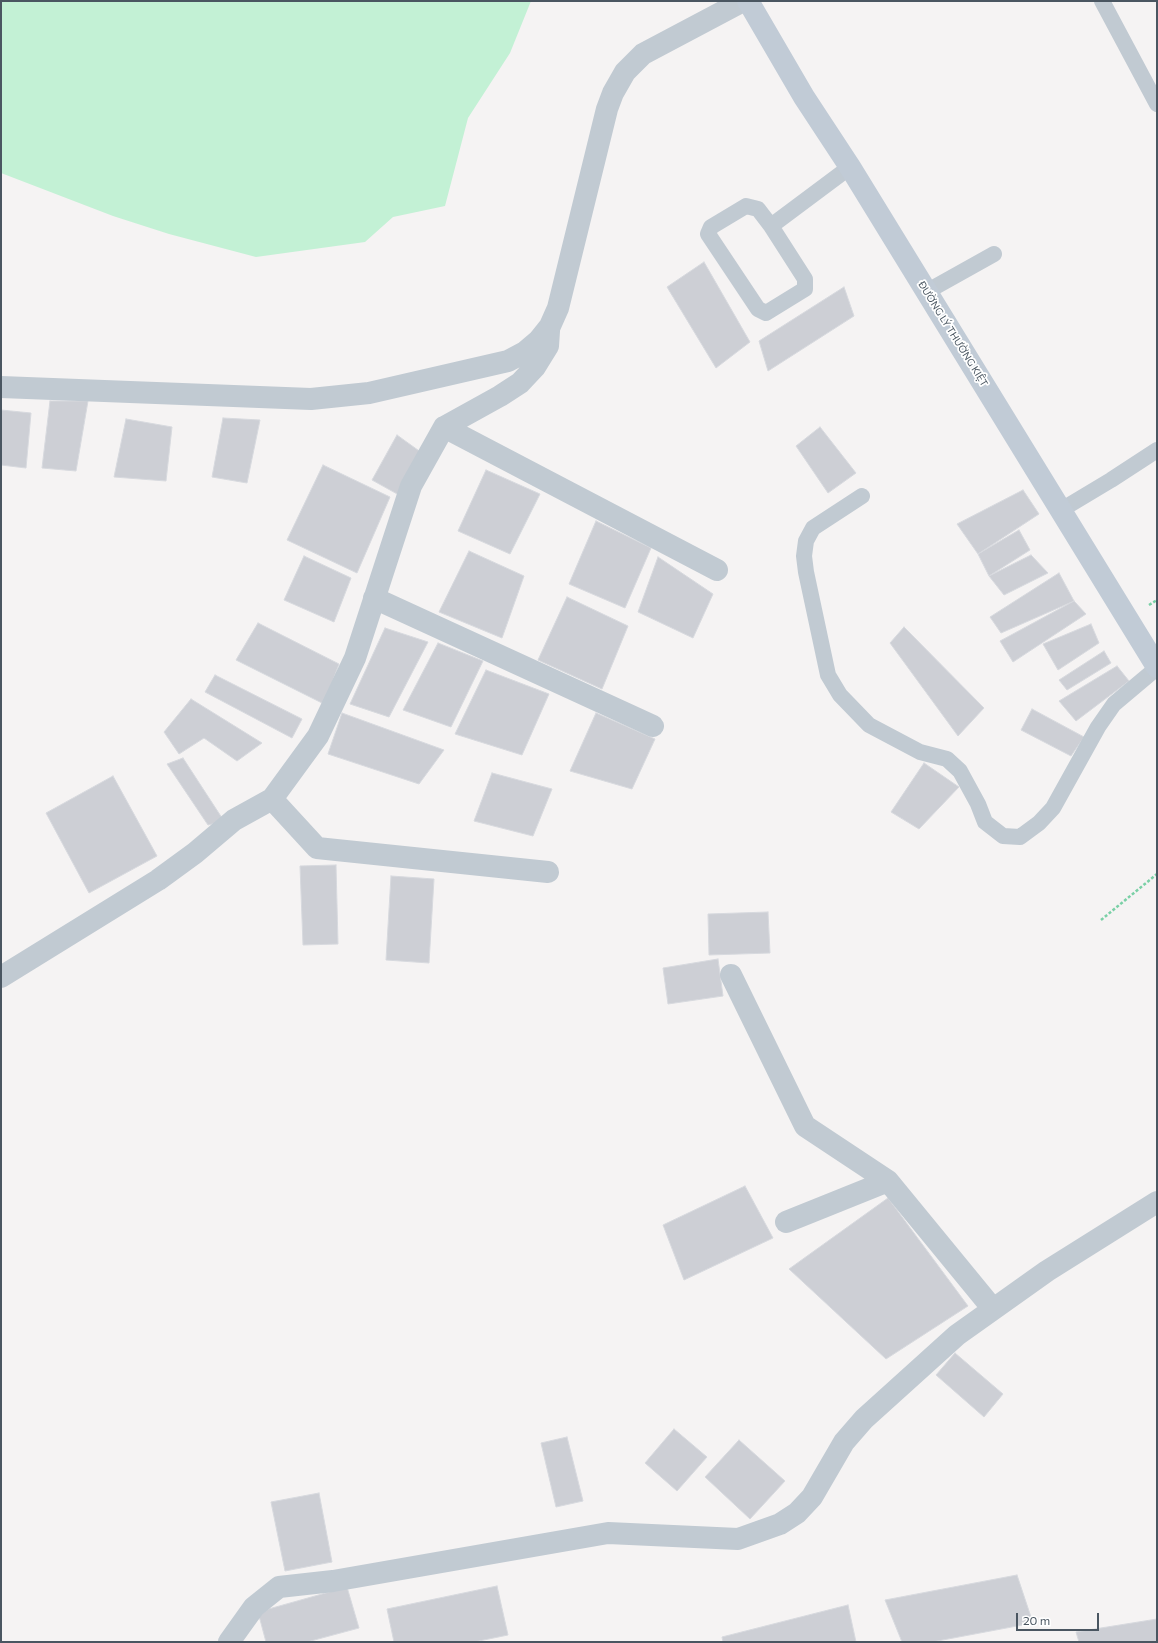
<!DOCTYPE html>
<html>
<head>
<meta charset="utf-8">
<style>
  body { margin:0 }
  #map { position:relative; width:1158px; height:1643px; overflow:hidden; background:#f5f3f3; font-family:Commissioner,sans-serif }
  canvas { display:block }
  .frame { position:absolute; inset:0; border:2px solid #4a5661; pointer-events:none }
  .scale { position:absolute; left:1016px; top:1613px; width:83px; height:18px; box-sizing:border-box; border:2px solid #4a5661; border-top:0; padding-left:5px; font-size:12px; line-height:14px; white-space:nowrap; color:#4a5661; -webkit-text-stroke:3px #fff; paint-order:stroke }
</style>
</head>
<body>
<div id="map">
<canvas width="1158" height="1643"></canvas>
<div class="frame"></div>
<div class="scale">20 m</div>
</div>
<script>
const c = document.querySelector('canvas').getContext('2d');
c.lineJoin = 'round';
function fillPath(path, color) { c.fillStyle = color; c.fill(path, 'evenodd'); }
const poly = rows => new Path2D(rows.map(r => 'M' + r).join(''));
function stroke(path, color, width, dash) { c.strokeStyle = color; c.lineWidth = width; c.lineCap = dash ? 'butt' : 'round'; c.setLineDash(dash || []); c.stroke(path); }
function drawText(font, color, halo, rows, align = 'center') {
  c.font = font + ' Commissioner,sans-serif'; c.lineWidth = 3.5; c.setLineDash([]); c.textBaseline = 'middle'; c.strokeStyle = halo; c.fillStyle = color; for (const [text, x, y, turn = 0] of rows) {
    c.save(); c.translate(x, y); c.rotate((+turn || 0) * Math.PI / 180); c.textAlign = isNaN(turn) ? turn : align; if (halo) c.strokeText(text, 0, 0); c.fillText(text, 0, 0); c.restore();
  }
}
const green = poly([
  [1,1,531,1,510,53,468,118,445,206,393,217,365,242,256,257,169,234,113,216,1,173]
]);
const building = poly([
  [704,262,750,342,716,368,667,287,704,262],
  [844,287,854,316,768,371,759,341,844,287],
  [50,401,88,401,76,471,42,468,50,401],
  [1,410,31,413,26,468,1,465,1,410],
  [223,418,260,420,247,483,212,477,223,418],
  [126,419,172,427,166,481,114,477,126,419],
  [820,427,856,473,828,493,796,446,820,427],
  [397,435,422,453,399,495,372,480,397,435],
  [323,465,390,497,357,573,287,540,323,465],
  [486,470,540,494,510,554,458,531,486,470],
  [1023,490,1039,514,978,554,957,524,1023,490],
  [596,521,651,548,625,608,569,584,596,521],
  [1019,530,1030,550,989,576,978,554,1019,530],
  [469,551,524,576,502,638,439,612,469,551],
  [1031,555,1048,573,1004,595,989,576,1031,555],
  [304,556,351,578,334,622,284,600,304,556],
  [658,557,713,594,693,638,638,612,658,557],
  [1059,573,1074,601,1001,633,990,617,1059,573],
  [567,597,628,626,602,689,538,660,567,597],
  [1074,601,1086,614,1013,662,1000,641,1074,601],
  [258,623,339,664,324,704,236,660,258,623],
  [1091,624,1099,643,1058,670,1043,644,1091,624],
  [904,627,984,708,958,736,890,643,904,627],
  [385,628,428,642,389,717,350,704,385,628],
  [438,643,483,661,451,727,403,710,438,643],
  [1104,651,1111,663,1067,690,1059,680,1104,651],
  [1117,666,1129,681,1076,721,1059,701,1117,666],
  [486,670,549,694,522,755,455,734,486,670],
  [215,675,302,719,292,738,205,692,215,675],
  [191,699,262,743,237,761,204,738,179,754,164,732,191,699],
  [1032,709,1084,737,1071,756,1021,730,1032,709],
  [342,713,444,750,419,784,328,754,342,713],
  [596,713,655,739,632,789,570,771,596,713],
  [183,758,224,821,208,825,167,764,183,758],
  [924,763,959,787,919,829,891,812,924,763],
  [492,773,552,789,533,836,474,821,492,773],
  [113,776,157,856,89,893,46,813,113,776],
  [336,865,338,944,303,945,300,866,336,865],
  [391,876,434,879,429,963,386,960,391,876],
  [768,912,770,953,709,955,708,914,768,912],
  [718,959,723,996,668,1004,663,968,718,959],
  [745,1186,773,1238,684,1280,663,1225,745,1186],
  [888,1198,968,1306,886,1359,789,1269,888,1198],
  [955,1353,1003,1394,984,1417,936,1375,955,1353],
  [674,1429,707,1457,677,1491,645,1463,674,1429],
  [567,1437,583,1501,556,1507,541,1443,567,1437],
  [739,1440,785,1481,750,1519,705,1477,739,1440],
  [319,1493,332,1562,285,1571,271,1502,319,1493],
  [1017,1575,1033,1623,932,1642,902,1642,885,1600,1017,1575],
  [497,1586,508,1635,474,1642,394,1642,387,1609,497,1586],
  [347,1587,359,1628,307,1642,266,1642,258,1612,347,1587],
  [848,1605,856,1642,723,1642,722,1637,848,1605],
  [1157,1619,1157,1642,1079,1642,1076,1632,1157,1619]
]);
const path = poly([
  [1149,605,1157,600],
  [1101,920,1157,874]
]);
const service = poly([
  [1102,1,1157,104],
  [746,206,758,209,771,226,805,279,805,289,766,313,758,309,708,234,711,227,746,206],
  [771,226,850,167],
  [926,292,994,254],
  [862,496,813,528,806,541,804,556,806,572,828,675,840,695,869,725,920,752,947,759,960,771,978,804,985,822,1003,836,1020,837,1039,823,1053,808,1098,727,1114,704,1157,668],
  [1061,510,1111,480,1157,450]
]);
const minor = poly([
  [1,387,311,399,369,393,508,361,525,352,538,341,550,326,558,308,607,109,613,93,625,72,643,54,743,1],
  [444,427,717,570],
  [374,598,653,726],
  [272,799,317,848,548,872],
  [731,975,805,1126,888,1181,993,1309],
  [1,977,158,880,195,853,234,820,272,799,318,736,355,658,411,486,444,427,500,396,520,383,535,367,548,346,549,331],
  [786,1222,888,1181],
  [229,1642,254,1607,279,1587,333,1581,608,1533,738,1539,780,1524,797,1513,812,1497,844,1442,864,1419,957,1335,1047,1271,1157,1202]
]);
const secondary = poly([
  [748,1,804,97,850,167,1157,667]
]);
const streetNames = [
  ["ĐƯỜNG LÝ THƯỜNG KIỆT",953,334,58]
];
fillPath(green, '#c3f1d5');
fillPath(building, '#cdcfd5');
stroke(building, '#d7d9de', 1);
stroke(path, '#7ad0a6', 2.5, [3, 2]);
stroke(service, '#c1cad2', 16);
stroke(minor, '#c1cad2', 22);
stroke(secondary, '#c1cbd6', 22);
drawText('10px', '#4a5661', '#fff', streetNames);
</script>
</body>
</html>
